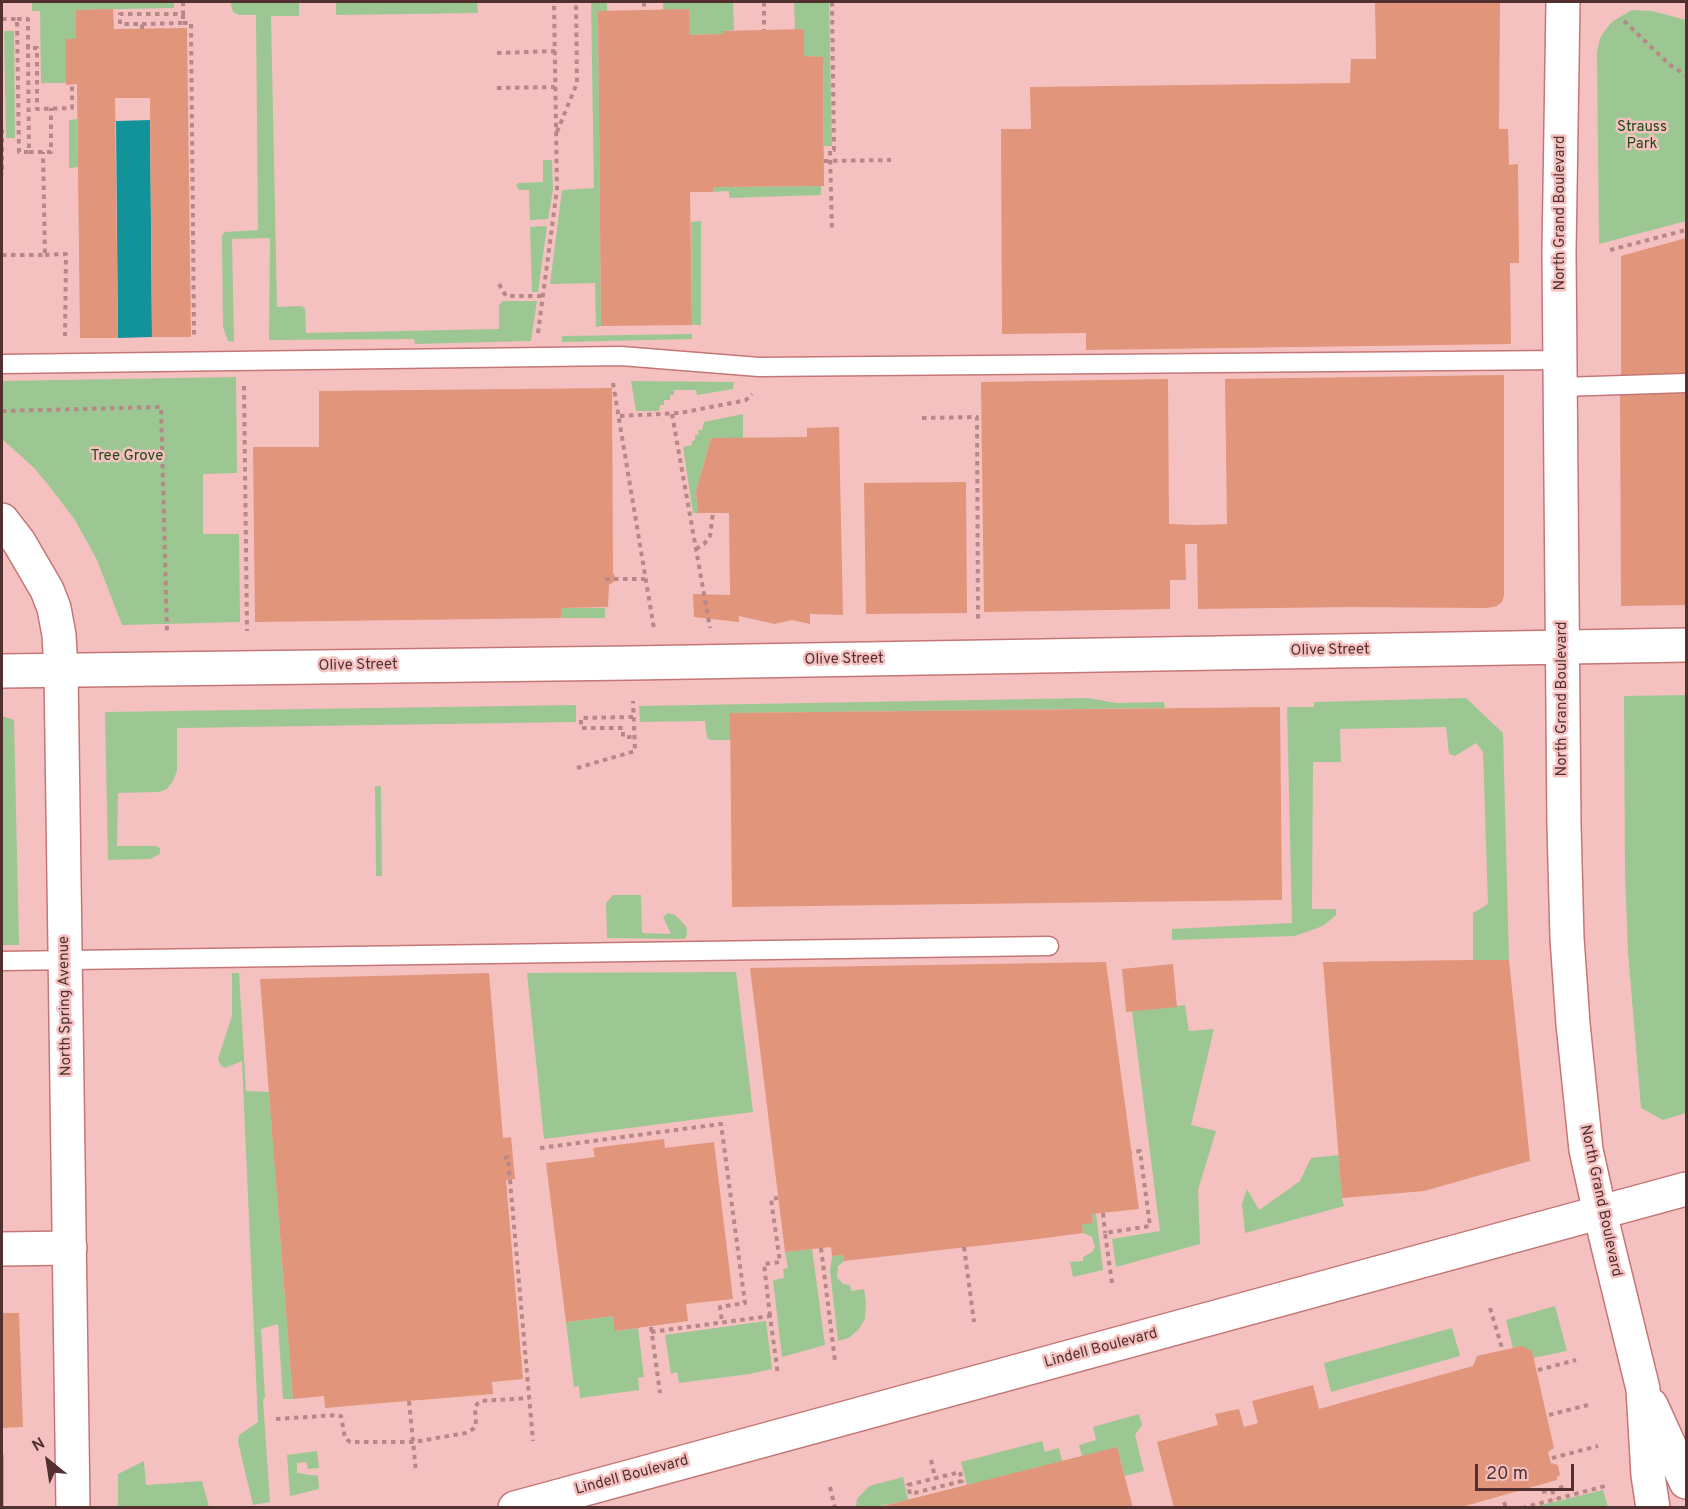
<!DOCTYPE html>
<html>
<head>
<meta charset="utf-8">
<style>
  body { margin:0 }
  #map { position:relative; width:1688px; height:1509px; overflow:hidden; background:#f5c1c0; font-family:Overpass,sans-serif }
  canvas { display:block }
  .frame { position:absolute; inset:0; border:3px solid #523030; pointer-events:none }
  .north { position:absolute; left:18px; top:1431px; width:60px; height:60px; -webkit-text-stroke:4px #f5c1c0; paint-order:stroke; rotate:330deg; font-size:16px; font-weight:700; line-height:24px; text-align:center; color:#523030 }
  .north::after { content:''; display:block; margin:auto; width:21px; height:27px; background:#523030; clip-path:polygon(50% 0,100% 100%,50% 72%,0 100%) }
  .scale { position:absolute; left:1475px; top:1464px; width:99px; height:27px; box-sizing:border-box; border:3px solid #523030; border-top:0; padding-left:8px; font-size:18px; line-height:21px; white-space:nowrap; color:#523030; -webkit-text-stroke:4px #f5c1c0; paint-order:stroke }
</style>
</head>
<body>
<div id="map">
<canvas width="1688" height="1509"></canvas>
<div class="frame"></div>
<div class="north">N</div>
<div class="scale">20 m</div>
</div>
<script>
const c = document.querySelector('canvas').getContext('2d');
c.lineJoin = 'round';
function fillPath(path, color) { c.fillStyle = color; c.fill(path, 'evenodd'); }
const poly = rows => new Path2D(rows.map(r => 'M' + r).join(''));
function stroke(path, color, width, dash) { c.strokeStyle = color; c.lineWidth = width; c.lineCap = dash ? 'butt' : 'round'; c.setLineDash(dash || []); c.stroke(path); }
function drawText(font, color, halo, rows, align = 'center') {
  c.font = font + ' Overpass,sans-serif'; c.lineWidth = 5; c.setLineDash([]); c.textBaseline = 'middle'; c.strokeStyle = halo; c.fillStyle = color; for (const [text, x, y, turn = 0] of rows) {
    c.save(); c.translate(x, y); c.rotate((+turn || 0) * Math.PI / 180); c.textAlign = isNaN(turn) ? turn : align; if (halo) c.strokeText(text, 0, 0); c.fillText(text, 0, 0); c.restore();
  }
}
const green = poly([
  [32,2,174,2,174,8,76,10,76,39,66,39,66,83,41,83,40,11,32,11],
  [230,2,299,2,299,16,271,16,277,307,302,306,305,309,306,333,499,329,499,305,503,301,537,301,531,341,415,344,414,339,269,340,270,238,232,239,234,342,228,341,223,327,222,235,225,232,258,230,256,15,239,15,233,12],
  [336,2,477,2,478,13,336,15],
  [591,2,607,2,607,11,598,11,601,326,596,327,595,283,550,284,562,190,594,188],
  [663,2,733,2,734,30,724,31,723,34,689,35,689,9,663,10],
  [794,2,829,2,832,146,824,146,823,57,804,56,804,30,795,30],
  [1632,10,1652,11,1686,20,1686,221,1599,244,1597,52,1600,38,1606,29,1613,21],
  [4,31,14,31,15,138,6,138],
  [77,119,78,167,69,168,69,120],
  [543,160,552,160,553,190,548,219,530,220,529,190,519,190,516,185,519,183,543,182],
  [821,186,821,195,729,198,729,191,713,192,713,187],
  [701,221,701,325,692,325,691,222],
  [547,226,538,292,532,292,530,227],
  [692,334,692,339,562,342,562,336],
  [236,377,237,473,203,474,203,534,239,534,240,622,122,625,97,560,75,520,50,487,34,468,2,439,2,381],
  [631,381,734,382,733,389,697,395,696,390,674,390,674,395,670,395,670,400,664,400,664,405,660,405,659,411,636,411],
  [743,414,743,438,711,438,696,492,698,513,693,513,683,447,692,445,692,441,695,440,695,435,699,434,698,430,702,430,704,422],
  [561,608,605,608,605,618,561,618],
  [1686,695,1686,1113,1663,1120,1641,1108,1628,952,1625,873,1624,696],
  [1088,698,1116,703,1164,702,1165,708,731,713,731,740,711,740,707,738,705,721,640,722,639,706],
  [1466,698,1503,733,1509,960,1473,960,1473,913,1488,904,1483,752,1476,743,1455,756,1449,754,1446,727,1340,729,1341,762,1313,762,1312,909,1336,909,1336,915,1323,926,1295,936,1172,940,1172,929,1292,923,1287,707,1314,707,1314,702],
  [576,705,576,722,177,728,177,771,173,781,167,789,159,792,118,793,117,846,156,846,160,848,160,854,150,859,108,860,105,712],
  [2,716,14,720,19,945,2,945],
  [375,786,381,786,382,876,376,876],
  [613,895,641,895,642,933,671,934,663,917,668,913,675,915,686,926,687,934,685,939,607,938,606,903],
  [736,972,753,1112,544,1139,527,973],
  [232,973,239,973,246,1091,269,1092,293,1399,283,1399,278,1324,261,1329,265,1397,263,1400,270,1502,253,1505,238,1442,239,1435,258,1422,242,1061,225,1068,221,1066,218,1059,232,1016],
  [1185,1005,1189,1031,1214,1029,1191,1125,1216,1131,1198,1190,1200,1244,1116,1267,1112,1239,1160,1231,1132,1011],
  [1339,1155,1342,1198,1344,1206,1245,1233,1242,1204,1247,1189,1259,1210,1300,1181,1311,1158],
  [1092,1214,1096,1214,1103,1270,1073,1277,1070,1262,1083,1261,1083,1257,1092,1252,1095,1247,1092,1237,1083,1233,1082,1224,1093,1222],
  [812,1249,825,1345,782,1357,773,1280,784,1278,783,1269,788,1268,785,1252],
  [843,1255,844,1261,838,1266,837,1277,843,1284,850,1285,851,1291,864,1289,866,1303,865,1319,859,1329,849,1338,838,1341,830,1271,832,1256],
  [1555,1306,1567,1351,1533,1358,1522,1346,1513,1348,1506,1320],
  [613,1316,616,1331,638,1328,644,1377,638,1378,639,1390,580,1398,579,1386,574,1387,566,1322],
  [766,1321,772,1369,749,1374,679,1383,677,1372,671,1374,665,1335],
  [1452,1328,1460,1356,1331,1392,1324,1363],
  [1139,1414,1142,1425,1135,1435,1144,1471,1125,1476,1117,1448,1082,1456,1079,1445,1096,1440,1093,1427],
  [1042,1441,1045,1452,1059,1448,1062,1461,967,1485,961,1462],
  [317,1451,319,1468,308,1469,306,1462,297,1463,297,1473,318,1476,319,1489,290,1496,287,1455],
  [144,1461,146,1485,202,1481,209,1507,118,1507,118,1474],
  [903,1477,908,1500,875,1507,856,1507,857,1499,869,1486],
  [1603,1490,1608,1507,1533,1507]
]);
const water = poly([
  [150,120,152,337,118,338,116,121]
]);
const building = poly([
  [1375,2,1500,2,1499,129,1508,129,1509,165,1518,164,1519,263,1510,263,1511,344,1086,350,1086,333,1002,334,1001,129,1031,129,1030,87,1350,83,1351,59,1376,59],
  [113,9,114,29,187,28,191,337,152,337,150,98,115,98,118,338,80,338,77,84,66,85,66,39,76,39,76,10],
  [689,9,689,35,723,34,723,31,804,29,804,56,823,57,824,186,713,187,713,192,690,192,692,325,601,326,598,11],
  [1686,238,1686,374,1621,377,1621,256],
  [1504,375,1504,595,1502,602,1497,606,1487,608,1350,607,1198,609,1197,544,1185,544,1186,580,1170,580,1170,609,984,612,981,382,1168,379,1169,524,1197,525,1227,524,1225,379],
  [612,388,613,573,615,576,613,583,609,584,608,607,561,608,561,618,255,622,253,447,319,447,319,391],
  [1620,393,1686,393,1686,605,1621,606],
  [839,427,843,615,810,614,810,624,792,620,775,624,739,616,739,622,694,617,693,594,730,595,729,513,698,513,696,492,711,438,807,437,807,428],
  [966,482,967,613,866,614,864,483],
  [1280,707,1282,900,732,907,730,713],
  [1473,960,1509,960,1530,1161,1424,1191,1342,1198,1323,962],
  [1106,962,1139,1209,1092,1214,1093,1223,1082,1224,1083,1233,1038,1239,844,1261,843,1255,832,1256,831,1247,785,1252,750,968],
  [1173,964,1177,1007,1126,1012,1122,969],
  [489,973,503,1138,511,1137,515,1179,506,1180,523,1379,492,1382,493,1394,359,1405,325,1408,324,1396,293,1399,260,979],
  [664,1139,665,1148,714,1142,733,1299,686,1304,688,1321,615,1331,613,1316,566,1322,546,1163,595,1157,593,1148],
  [2,1313,19,1313,23,1427,2,1428],
  [1522,1346,1532,1351,1554,1448,1548,1452,1551,1463,1558,1465,1560,1475,1557,1477,1557,1480,1458,1508,1174,1508,1157,1442,1218,1425,1215,1414,1239,1409,1244,1427,1258,1423,1252,1401,1313,1385,1319,1409,1473,1366,1477,1356],
  [1117,1447,1133,1508,879,1508,879,1507],
  [2,1455,4,1455,4,1508,2,1508]
]);
const path = poly([
  [644,2,644,10],
  [764,2,764,30],
  [832,2,834,150,830,150,832,231],
  [2,19,17,19,19,152,29,152,28,48],
  [17,19,28,19,28,48,37,48,37,109,72,108,72,84],
  [1624,21,1670,65,1686,75],
  [183,23,191,23,194,335],
  [142,24,183,23,183,14],
  [142,29,142,24,120,24,120,14,183,14,183,2],
  [497,53,555,51],
  [497,88,555,87],
  [2,129,2,175],
  [557,132,577,83,576,2],
  [29,152,51,152,51,108],
  [824,161,891,160],
  [1610,250,1686,230],
  [2,255,45,255,43,152],
  [45,255,66,254,65,336],
  [499,284,506,296,543,296],
  [538,333,557,189,554,2],
  [613,383,654,629],
  [244,386,247,631],
  [2,411,161,407,167,632],
  [672,414,710,628],
  [620,416,680,413,737,402,746,400,752,394],
  [922,418,977,417,978,622],
  [696,549,704,544,710,536,713,513],
  [605,579,645,579],
  [633,717,581,718,581,728,623,728,623,737,634,737],
  [577,768,635,751,633,701],
  [540,1148,721,1124,745,1303,720,1307,722,1322],
  [504,1158,508,1157,533,1441],
  [1103,1213,1105,1233],
  [964,1247,974,1322],
  [821,1248,835,1361],
  [1112,1283,1105,1233,1150,1226,1140,1151,1131,1153],
  [1490,1308,1502,1348],
  [770,1316,764,1264,780,1262,771,1199,778,1198],
  [651,1327,660,1393],
  [651,1332,770,1316,778,1375],
  [1538,1370,1576,1360],
  [409,1401,416,1472],
  [1549,1415,1588,1405],
  [276,1419,337,1415,341,1416,345,1438,350,1442,413,1442,466,1433,473,1429,476,1425,475,1408,477,1404,481,1401,529,1398],
  [1552,1458,1598,1446],
  [931,1460,935,1478],
  [960,1472,962,1481,910,1494,908,1485,960,1472],
  [830,1487,835,1508],
  [1559,1488,1565,1486],
  [1552,1490,1555,1499],
  [1542,1492,1548,1491],
  [1504,1502,1506,1508],
  [1522,1508,1609,1485]
]);
const service = poly([
  [2,364,621,356,759,367,1561,360],
  [1561,387,1686,383],
  [2,961,1049,946]
]);
const minor = poly([
  [2,671,632,663,1686,645],
  [2,1249,70,1248]
]);
const tertiary = poly([
  [2,520,19,542,47,590,54,608,59,635,61,670,73,1508]
]);
const secondary = poly([
  [515,1508,1686,1189]
]);
const primary = poly([
  [1563,2,1559,252,1564,826,1567,938,1573,1024,1586,1150,1600,1213,1643,1389,1648,1475,1653,1508],
  [1651,1405,1686,1482]
]);
const parkNames = [
  ["Strauss",1642,128],
  ["Park",1642,145],
  ["Tree Grove",127,457]
];
const streetNames = [
  ["North Grand Boulevard",1561,213,-90],
  ["Olive Street",1330,651,-1],
  ["Olive Street",844,660,-1],
  ["Olive Street",358,666,-1],
  ["North Grand Boulevard",1563,699,-90],
  ["North Spring Avenue",66,1006,-91],
  ["North Grand Boulevard",1600,1201,78],
  ["Lindell Boulevard",1101,1349,-15],
  ["Lindell Boulevard",632,1476,-15]
];
fillPath(green, '#9cc793');
fillPath(water, '#12939a');
fillPath(building, '#e1957a');
stroke(service, '#c57676', 21);
stroke(minor, '#c57676', 36);
stroke(tertiary, '#c57676', 36);
stroke(secondary, '#c57676', 36);
stroke(primary, '#c57676', 36);
stroke(path, '#b68988', 4, [4.5, 4.5]);
stroke(service, '#fff', 18);
stroke(minor, '#fff', 33);
stroke(tertiary, '#fff', 33);
stroke(secondary, '#fff', 33);
stroke(primary, '#fff', 33);
drawText('15px', '#214b18', '#f5c1c0', parkNames);
drawText('15px', '#523030', '#f5c1c0', streetNames);
</script>
</body>
</html>
